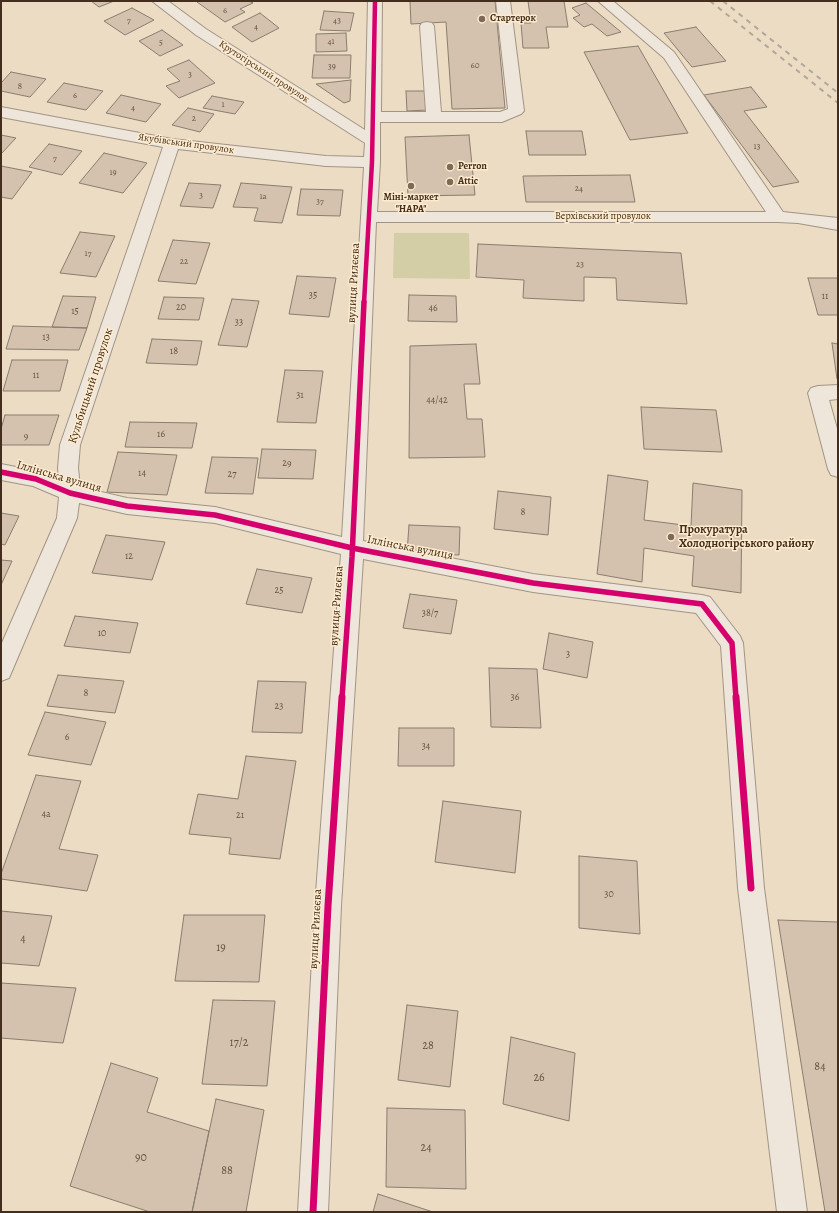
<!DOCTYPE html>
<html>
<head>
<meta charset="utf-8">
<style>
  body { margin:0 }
  #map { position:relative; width:839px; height:1213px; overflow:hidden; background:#eddcc4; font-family:Alegreya,serif }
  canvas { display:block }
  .frame { position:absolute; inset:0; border:2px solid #432d1c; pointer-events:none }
</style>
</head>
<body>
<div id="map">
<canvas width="839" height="1213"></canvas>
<div class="frame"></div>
</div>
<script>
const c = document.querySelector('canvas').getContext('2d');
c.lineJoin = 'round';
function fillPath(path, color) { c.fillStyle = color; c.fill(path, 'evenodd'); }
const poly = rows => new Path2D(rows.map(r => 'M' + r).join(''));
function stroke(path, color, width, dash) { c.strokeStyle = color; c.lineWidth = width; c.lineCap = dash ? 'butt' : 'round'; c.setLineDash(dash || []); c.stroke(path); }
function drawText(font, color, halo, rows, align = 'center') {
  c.font = font + ' Alegreya,serif'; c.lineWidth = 3; c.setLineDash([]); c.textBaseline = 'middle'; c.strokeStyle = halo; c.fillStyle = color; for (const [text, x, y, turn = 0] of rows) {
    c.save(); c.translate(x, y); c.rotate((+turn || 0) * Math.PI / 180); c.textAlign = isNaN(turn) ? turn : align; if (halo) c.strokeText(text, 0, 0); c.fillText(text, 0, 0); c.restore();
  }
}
const green = poly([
  [394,233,469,233,470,279,393,278]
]);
const building = poly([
  [91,1,114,1,99,7,91,1],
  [200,1,249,1,253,3,240,9,245,12,225,22,197,2,200,1],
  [410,1,495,1,505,108,452,109,446,22,411,24,410,1],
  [528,1,564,1,568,27,546,27,549,48,523,48,521,23,531,23,528,1],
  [586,3,621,32,607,36,592,24,584,27,573,18,580,15,572,8,586,3],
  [132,8,154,20,125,35,104,21,132,8],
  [324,11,354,13,350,31,320,30,324,11],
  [260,13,279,28,252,42,232,27,260,13],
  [696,27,726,61,692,67,664,33,696,27],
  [162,30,183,45,160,56,139,41,162,30],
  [346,33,347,51,316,52,316,34,346,33],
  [638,46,688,133,630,140,584,52,638,46],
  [314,55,351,55,350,78,312,78,314,55],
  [189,60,215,83,179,98,166,86,180,81,167,69,189,60],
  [11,72,46,79,30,97,1,91,1,83,11,72],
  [351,80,350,101,344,103,316,84,351,80],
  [64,83,103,91,86,110,47,102,64,83],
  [751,87,767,107,744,111,799,182,773,187,704,95,751,87],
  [406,91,428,91,428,110,407,111,406,91],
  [121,95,161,104,146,122,106,113,121,95],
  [212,96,244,102,235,114,203,108,212,96],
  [188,108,214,114,200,132,172,125,188,108],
  [526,131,582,131,586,155,529,155,526,131],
  [1,135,16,138,1,154,1,135],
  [469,135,475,195,408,196,405,137,469,135],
  [49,144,82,151,62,175,29,167,49,144],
  [104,153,147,163,123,193,79,183,104,153],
  [1,166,32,172,12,199,1,197,1,166],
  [630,175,635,202,526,202,523,176,630,175],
  [189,183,221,185,213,208,180,206,189,183],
  [241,183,292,187,282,223,254,221,258,208,233,207,241,183],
  [301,189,343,190,340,216,297,215,301,189],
  [80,232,115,236,96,277,60,273,80,232],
  [173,240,210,243,196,284,158,281,173,240],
  [478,244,681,253,687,304,617,300,616,278,584,277,584,301,523,298,524,280,476,277,478,244],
  [297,276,336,278,329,317,289,314,297,276],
  [808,278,838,278,838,315,818,315,808,278],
  [409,295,456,296,457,322,408,321,409,295],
  [63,296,96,297,87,328,52,327,63,296],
  [164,297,204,298,199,320,158,319,164,297],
  [232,299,259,301,247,347,218,345,232,299],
  [13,326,52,327,87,328,79,350,6,349,13,326],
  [152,339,202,341,197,365,146,363,152,339],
  [832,343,838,344,838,379,837,379,832,343],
  [476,344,480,384,464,384,467,419,482,419,485,457,409,458,410,346,476,344],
  [12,360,68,360,60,391,3,391,12,360],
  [285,370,323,371,316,423,277,422,285,370],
  [641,407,716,410,722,452,644,449,641,407],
  [5,415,59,415,49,445,1,445,1,429,5,415],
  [130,422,197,423,192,448,125,447,130,422],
  [262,449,316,450,313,479,258,478,262,449],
  [118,452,177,455,167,495,107,492,118,452],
  [212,457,258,458,253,494,205,493,212,457],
  [608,475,648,481,644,520,691,526,693,483,742,490,741,593,692,586,694,556,644,548,642,582,597,574,608,475],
  [498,491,551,497,548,535,494,529,498,491],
  [1,513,19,516,5,545,1,544,1,513],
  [409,525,460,527,459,555,407,553,409,525],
  [106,535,165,542,152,580,92,573,106,535],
  [1,560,12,561,1,585,1,560],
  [257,569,312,578,302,613,246,604,257,569],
  [410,594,457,600,451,634,403,628,410,594],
  [75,616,138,623,130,653,64,646,75,616],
  [549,633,593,642,587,678,543,669,549,633],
  [489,668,537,669,541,728,491,727,489,668],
  [58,675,124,681,115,713,47,706,58,675],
  [258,681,306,682,302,733,252,732,258,681],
  [45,712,106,722,91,765,28,755,45,712],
  [399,728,454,728,454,766,398,766,399,728],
  [246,756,296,761,280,859,229,854,231,838,189,834,198,794,238,799,246,756],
  [36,775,81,781,59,849,98,855,87,891,1,879,1,874,36,775],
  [443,801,521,811,515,873,435,862,443,801],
  [579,856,637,861,640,934,579,928,579,856],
  [1,911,52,916,39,966,1,963,1,911],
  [184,915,265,915,259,982,175,981,184,915],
  [778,920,838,922,838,1212,825,1212,778,920],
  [1,983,76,988,63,1043,1,1038,1,983],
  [213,1000,275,1001,267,1086,202,1084,213,1000],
  [407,1005,458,1011,450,1087,398,1080,407,1005],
  [511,1037,575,1053,569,1121,503,1104,511,1037],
  [111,1063,158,1078,147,1112,209,1131,192,1212,150,1212,70,1186,111,1063],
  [216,1099,264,1110,246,1212,192,1212,216,1099],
  [387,1108,465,1110,466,1189,386,1187,387,1108],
  [378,1194,433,1212,373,1212,378,1194]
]);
const minor = poly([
  [152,1,168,1,206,29,365,130,368,1,382,1,381,112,426,112,420,26,422,23,427,22,432,23,434,26,441,112,500,112,508,109,496,1,510,1,524,111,521,114,502,122,380,122,380,162,377,212,766,212,664,58,598,1,613,1,674,52,783,212,838,218,838,230,798,223,778,222,376,222,363,541,533,574,702,595,710,597,740,636,743,643,764,888,807,1212,777,1212,738,888,721,646,696,613,533,592,363,559,341,906,328,1212,298,1212,315,906,341,554,215,523,127,514,79,503,77,518,12,671,9,678,1,681,1,645,57,518,59,497,33,486,1,480,1,464,36,471,59,480,58,468,60,445,163,147,1,117,1,107,172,139,326,156,364,157,365,143,196,35,152,1],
  [178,149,326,166,364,167,342,537,215,507,127,498,80,487,78,468,80,445,178,149],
  [838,385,838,399,829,400,838,432,838,477,831,475,828,469,808,393,811,388,818,386,838,385]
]);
const rail = poly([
  [710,1,838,103],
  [723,1,838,93]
]);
const cyclewayFar2 = poly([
  [364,303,372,162,375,1]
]);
const cyclewayFar1 = poly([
  [1,472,36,479,70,493,127,506,215,515,352,548,533,583,702,604,732,643,736,698],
  [342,698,352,557,364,302]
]);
const cycleway = poly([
  [736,697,751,888],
  [313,1212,328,906,342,697]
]);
const markers = [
  [482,19,4,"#7e6a57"],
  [450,167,4,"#7e6a57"],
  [450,182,4,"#7e6a57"],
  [411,186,4,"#7e6a57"],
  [671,537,4,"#7e6a57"]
];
const farNumbernames = [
  ["6",225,11],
  ["7",129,21],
  ["43",337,21],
  ["4",256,27],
  ["41",331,42],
  ["5",161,43],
  ["60",475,66],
  ["39",332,67],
  ["3",190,75],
  ["8",20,87],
  ["6",75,96],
  ["1",223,105],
  ["4",133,108],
  ["2",194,119],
  ["13",757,147],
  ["7",55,159],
  ["19",113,173],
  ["24",579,189],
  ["3",201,196],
  ["1а",263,197],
  ["37",320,202],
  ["17",88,254],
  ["22",184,262],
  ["23",580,265]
];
const farPoinames = [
  ["Стартерок",490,19],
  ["Perron",458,167],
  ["Attic",458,182],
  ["Міні-маркет",411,198,"center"],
  ["\"НАРА\"",411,210,"center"]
];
const farStreetnames = [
  ["Крутогірський провулок",264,72,33],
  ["Якубівський провулок",186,144,8],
  ["Верхівський провулок",603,217]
];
const numberNames = [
  ["35",313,296],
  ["11",825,297],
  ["20",181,308],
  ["46",433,309],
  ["15",75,312],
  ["33",239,323],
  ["13",46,338],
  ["18",174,352],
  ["11",36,376],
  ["31",300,396],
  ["44/42",437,401],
  ["16",161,435],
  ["9",26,437],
  ["29",287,464],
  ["14",142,474],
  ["27",232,475],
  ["8",523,513],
  ["12",129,557],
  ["25",279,591],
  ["38/7",430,614],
  ["10",102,634],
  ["3",568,655],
  ["8",86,694],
  ["36",515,698],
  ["23",279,707],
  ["6",67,738],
  ["34",426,747],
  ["4а",46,815],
  ["21",240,816],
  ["30",609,895]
];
const streetNames = [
  ["вулиця Рилєєва",354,283,-87],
  ["Кульбицький провулок",91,386,-72],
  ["Іллінська вулиця",59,477,16],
  ["Іллінська вулиця",410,548,11],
  ["вулиця Рилєєва",337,606,-86],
  ["вулиця Рилєєва",316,929,-87]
];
const poiNames = [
  ["Прокуратура",679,530],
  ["Холодногірського району",679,544]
];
const nearNumbernames = [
  ["4",23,939],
  ["19",221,948],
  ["17/2",239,1043],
  ["28",428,1046],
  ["84",820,1067],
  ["26",539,1078],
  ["24",426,1148],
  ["90",141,1158],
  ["88",227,1171]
];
fillPath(green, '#d4cea6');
fillPath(building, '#d4c2ae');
stroke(building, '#887d6f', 1);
stroke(minor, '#a19485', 2);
fillPath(minor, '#eee6da');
stroke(rail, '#b0a79c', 2, [5, 5]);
stroke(cyclewayFar2, '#d6006c', 4.5);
stroke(cyclewayFar1, '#d6006c', 5.5);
stroke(cycleway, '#d6006c', 7);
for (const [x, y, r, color] of markers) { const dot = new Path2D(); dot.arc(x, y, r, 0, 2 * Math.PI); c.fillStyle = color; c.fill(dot); stroke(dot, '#feebce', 1.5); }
drawText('9px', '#675240', null, farNumbernames);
drawText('bold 10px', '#432d1c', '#feebce', farPoinames, 'left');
drawText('10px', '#432d1c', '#feebce', farStreetnames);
drawText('10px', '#675240', null, numberNames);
drawText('12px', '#432d1c', '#feebce', streetNames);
drawText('bold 12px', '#432d1c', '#feebce', poiNames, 'left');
drawText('12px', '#675240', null, nearNumbernames);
</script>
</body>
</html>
